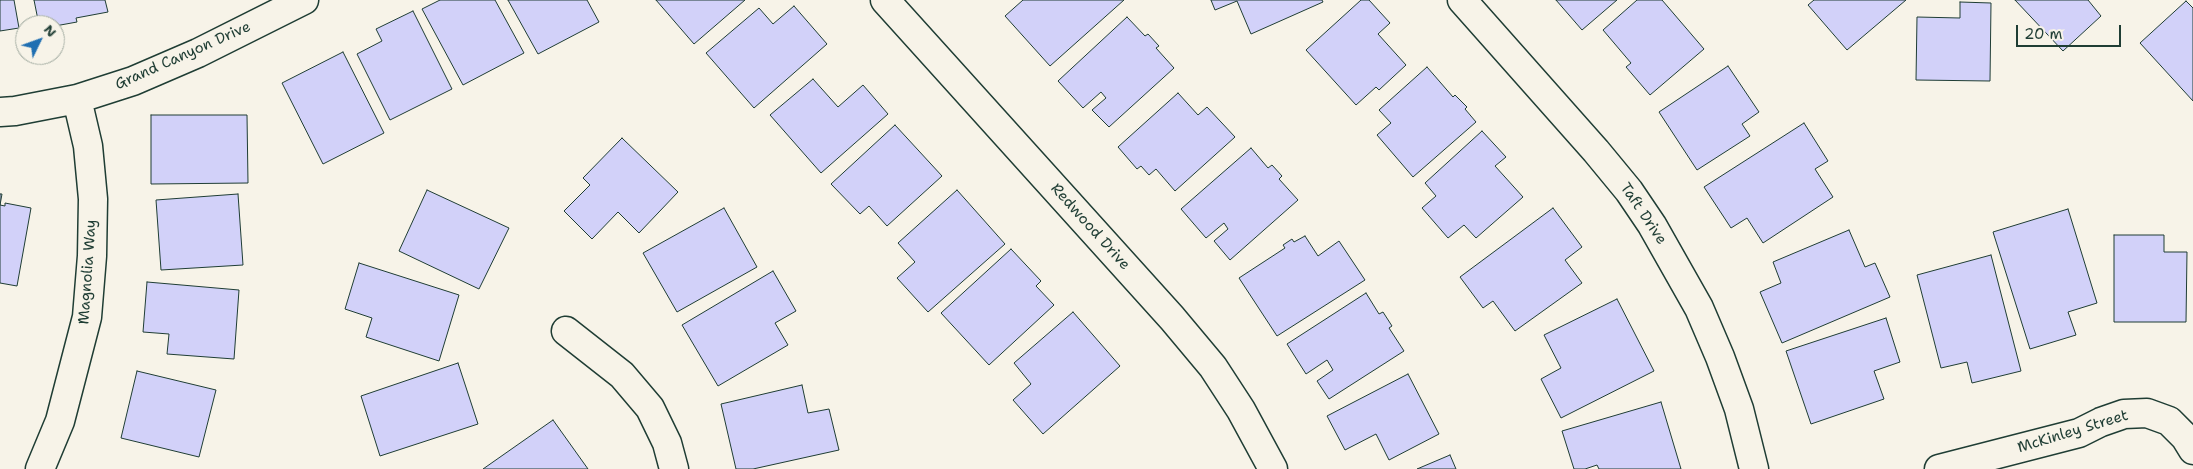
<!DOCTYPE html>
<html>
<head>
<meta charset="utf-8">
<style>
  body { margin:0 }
  #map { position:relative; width:2193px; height:469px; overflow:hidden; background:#f7f3e8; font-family:"Shantell Sans",sans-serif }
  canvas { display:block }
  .north { position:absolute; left:15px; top:15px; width:50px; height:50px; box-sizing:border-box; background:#f7f3e8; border:1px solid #a1aaa0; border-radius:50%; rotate:48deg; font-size:14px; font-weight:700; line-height:20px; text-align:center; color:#1f3d34 }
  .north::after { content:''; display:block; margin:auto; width:18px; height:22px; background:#1f6fb2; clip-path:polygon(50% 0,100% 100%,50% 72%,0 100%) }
  .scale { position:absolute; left:2016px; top:25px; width:105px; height:22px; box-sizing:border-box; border:2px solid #1f3d34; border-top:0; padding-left:6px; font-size:15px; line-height:18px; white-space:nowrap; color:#1f3d34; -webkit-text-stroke:4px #f7f3e8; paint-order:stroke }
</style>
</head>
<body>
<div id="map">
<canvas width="2193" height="469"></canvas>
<div class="north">N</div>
<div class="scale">20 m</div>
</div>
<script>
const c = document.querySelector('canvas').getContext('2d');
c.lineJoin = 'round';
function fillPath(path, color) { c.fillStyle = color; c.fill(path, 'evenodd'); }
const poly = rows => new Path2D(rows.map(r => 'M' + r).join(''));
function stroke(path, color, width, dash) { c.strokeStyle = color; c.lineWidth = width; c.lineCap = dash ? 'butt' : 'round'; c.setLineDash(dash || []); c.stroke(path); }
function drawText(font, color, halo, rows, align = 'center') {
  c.font = font + ' "Shantell Sans",sans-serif'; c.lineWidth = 5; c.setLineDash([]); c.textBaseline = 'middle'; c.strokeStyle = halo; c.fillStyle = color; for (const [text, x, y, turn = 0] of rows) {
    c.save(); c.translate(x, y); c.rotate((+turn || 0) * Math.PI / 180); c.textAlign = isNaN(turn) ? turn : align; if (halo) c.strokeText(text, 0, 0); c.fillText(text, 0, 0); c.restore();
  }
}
const building = poly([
  [0,0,14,0,19,28,0,31,0,0],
  [34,0,105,0,108,12,76,18,77,22,55,26,39,25,34,0],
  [440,0,495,0,524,53,463,85,422,9,440,0],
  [508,0,587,0,599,22,538,54,508,0],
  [656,0,745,0,694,44,656,0],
  [1023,0,1124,0,1050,66,1005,16,1023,0],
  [1211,0,1322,0,1323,2,1251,34,1237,1,1215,10,1211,0],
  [1361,0,1369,0,1390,23,1378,34,1406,65,1379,90,1376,87,1356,105,1306,50,1361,0],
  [1556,0,1617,0,1582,30,1556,0],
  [1637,0,1662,0,1704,49,1650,95,1626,67,1631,63,1603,30,1637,0],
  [1814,0,1906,0,1847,50,1808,5,1814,0],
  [2015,0,2088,0,2101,16,2063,51,2015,0],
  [2186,1,2193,8,2193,101,2140,43,2186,1],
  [1960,2,1991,3,1990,81,1916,80,1917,17,1960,18,1960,2],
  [794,6,827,44,754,108,706,53,759,8,773,24,794,6],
  [413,11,452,89,390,120,357,54,382,41,376,29,413,11],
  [1127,17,1145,36,1148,34,1159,46,1156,48,1174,68,1109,127,1092,110,1106,98,1101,92,1083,108,1058,81,1127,17],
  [343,52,384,133,323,164,282,83,343,52],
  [1728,66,1759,112,1742,124,1750,136,1697,170,1659,112,1728,66],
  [1427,67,1453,97,1455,95,1467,107,1465,109,1476,122,1413,177,1377,135,1391,123,1379,110,1427,67],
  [813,79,838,107,863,85,888,114,821,173,770,115,813,79],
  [1178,93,1198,115,1207,107,1235,137,1175,191,1156,169,1149,175,1141,166,1137,169,1118,147,1178,93],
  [151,115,247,115,248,183,151,184,151,115],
  [1804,123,1828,161,1815,169,1833,197,1763,243,1747,218,1731,228,1704,187,1804,123],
  [895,125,942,176,887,226,869,206,860,214,831,184,895,125],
  [1482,131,1506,157,1495,166,1523,197,1476,238,1464,225,1448,238,1422,208,1436,196,1425,183,1482,131],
  [622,138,678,192,639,233,618,212,592,239,564,211,590,185,583,178,622,138],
  [1251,148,1268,168,1272,165,1282,176,1279,179,1298,200,1230,260,1214,241,1228,229,1224,223,1206,238,1181,209,1251,148],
  [427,190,509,228,479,289,399,251,427,190],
  [957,190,1005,244,928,312,897,278,915,262,898,243,957,190],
  [0,194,2,194,0,205,5,206,5,203,31,208,17,286,0,283,0,194],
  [238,194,243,265,161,270,156,200,238,194],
  [724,208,757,267,677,312,643,253,724,208],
  [1553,208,1582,247,1565,260,1582,283,1515,331,1493,301,1483,308,1460,277,1553,208],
  [2068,209,2097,303,2068,312,2076,335,2030,349,1993,232,2068,209],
  [1849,230,1865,267,1875,263,1890,297,1782,343,1760,292,1781,283,1773,262,1849,230],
  [2114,235,2164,235,2164,252,2187,252,2186,322,2114,322,2114,235],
  [1305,236,1318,256,1339,241,1365,280,1277,336,1239,278,1285,248,1283,245,1292,239,1294,242,1305,236],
  [1011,249,1041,281,1036,286,1054,305,989,365,941,313,1011,249],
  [1991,255,2021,371,1972,383,1967,362,1941,368,1917,275,1991,255],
  [359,263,459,295,439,361,366,337,372,318,345,309,359,263],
  [773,271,796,311,775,323,788,345,718,386,682,325,773,271],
  [147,282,239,290,234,359,167,354,169,334,143,332,147,282],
  [1366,293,1379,314,1383,312,1392,326,1389,328,1404,351,1329,399,1317,381,1333,370,1327,360,1306,374,1287,344,1366,293],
  [1617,299,1654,371,1561,418,1541,379,1561,368,1544,335,1617,299],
  [1073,312,1120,366,1043,434,1013,400,1031,384,1014,363,1073,312],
  [1886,318,1900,362,1874,371,1884,399,1811,424,1786,351,1886,318],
  [458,363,478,424,380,456,361,396,458,363],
  [137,371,216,390,199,457,121,438,137,371],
  [1408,374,1439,434,1389,460,1376,434,1345,450,1327,416,1408,374],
  [802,385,808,413,829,409,839,450,753,469,736,469,721,404,802,385],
  [1661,402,1681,469,1599,469,1597,465,1585,469,1574,469,1562,431,1661,402],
  [553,420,588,469,483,469,553,420],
  [1450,455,1456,469,1417,469,1450,455]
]);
const minor = poly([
  [885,0,1172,318,1213,367,1241,410,1273,469],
  [1462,0,1596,151,1629,191,1652,225,1699,308,1720,357,1739,409,1754,469],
  [0,112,15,111,77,99,133,81,198,53,304,0],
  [566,331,622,375,650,408,667,443,674,469],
  [40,469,60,421,87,317,92,256,93,199,88,146,77,99],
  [1939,469,2079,433,2101,422,2124,414,2147,413,2169,421,2185,437,2193,450]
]);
const streetNames = [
  ["Grand Canyon Drive",183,56,-24],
  ["Taft Drive",1643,214,56],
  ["Redwood Drive",1090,227,48],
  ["Magnolia Way",88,272,-86],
  ["McKinley Street",2073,432,-17]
];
fillPath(building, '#d2d1f9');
stroke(building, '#1f3d34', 1);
stroke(minor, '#1f3d34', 31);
stroke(minor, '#f7f3e8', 28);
drawText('15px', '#1f3d34', '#f7f3e8', streetNames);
</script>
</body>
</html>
